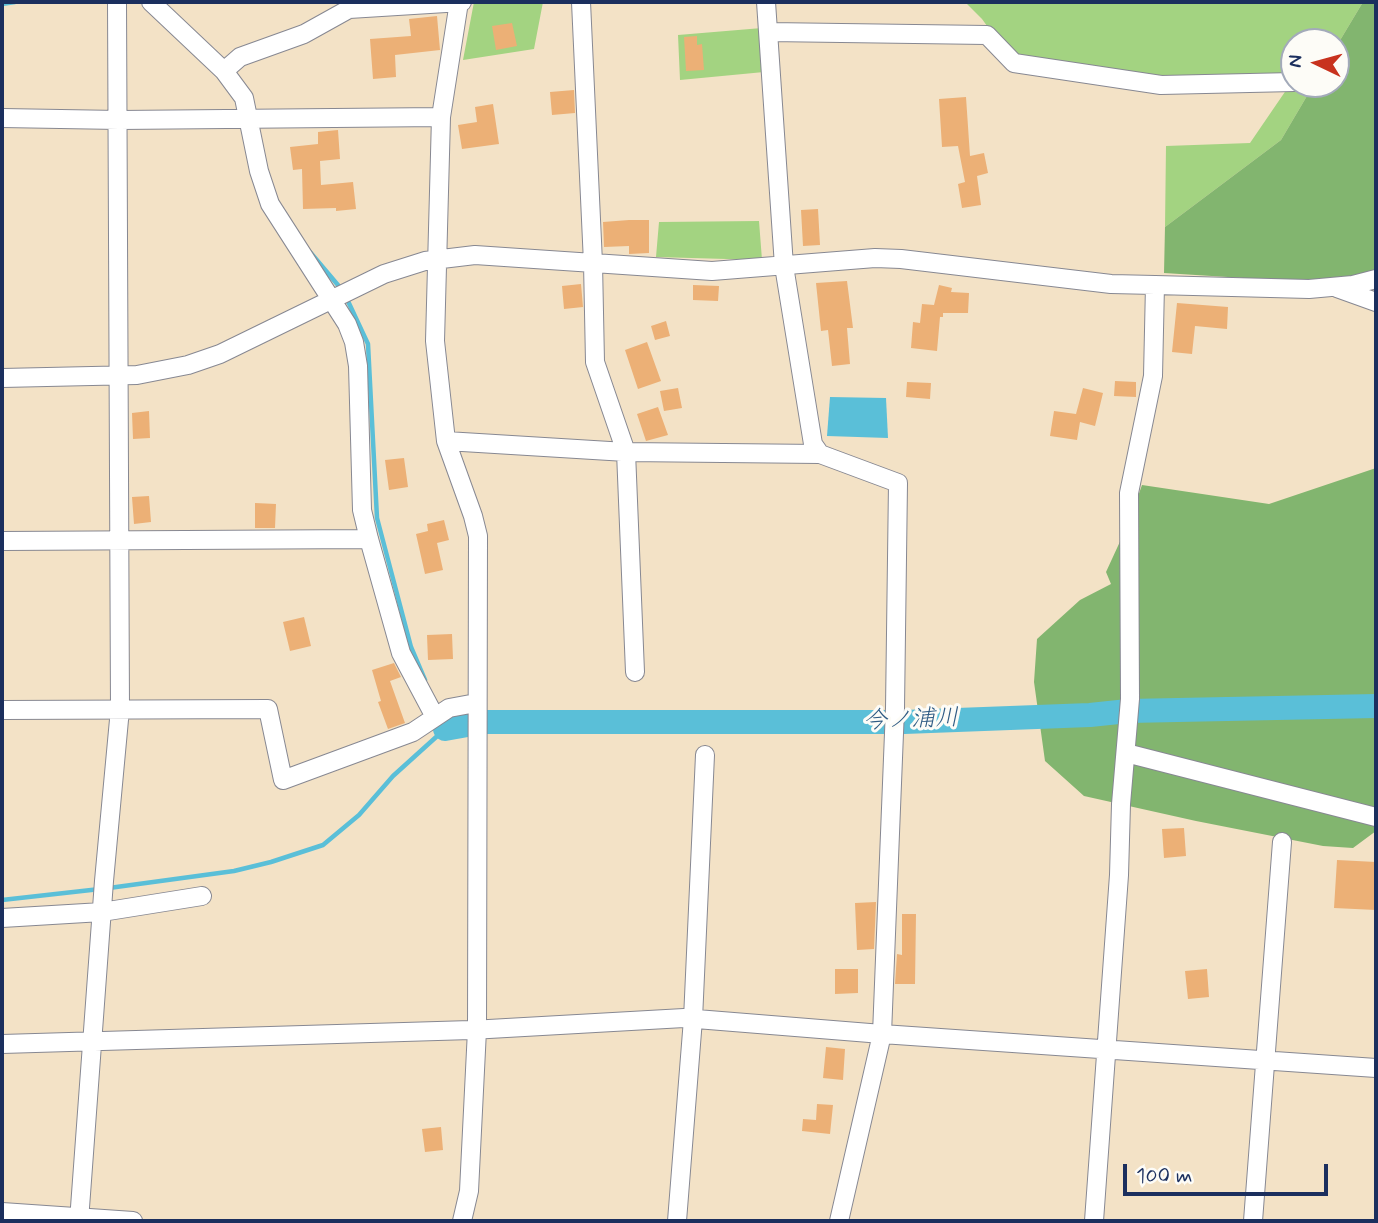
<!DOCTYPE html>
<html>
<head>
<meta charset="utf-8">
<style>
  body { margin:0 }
  #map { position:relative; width:1378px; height:1223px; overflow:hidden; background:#f3e2c6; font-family:Mynerve,sans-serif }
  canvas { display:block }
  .frame { position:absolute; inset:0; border:4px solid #1b2f5e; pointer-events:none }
  .north { position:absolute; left:1280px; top:28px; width:70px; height:70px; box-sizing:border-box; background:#fdfcf7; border:2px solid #a3aaba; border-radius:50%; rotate:275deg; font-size:19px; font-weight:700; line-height:28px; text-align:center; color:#1b2f5e }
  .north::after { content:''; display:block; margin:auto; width:24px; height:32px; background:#c8321e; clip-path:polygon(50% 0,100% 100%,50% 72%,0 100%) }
  .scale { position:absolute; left:1123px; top:1164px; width:205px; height:32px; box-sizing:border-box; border:4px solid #1b2f5e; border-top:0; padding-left:9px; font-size:21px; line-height:24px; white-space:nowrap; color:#1b2f5e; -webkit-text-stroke:5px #fdfcf7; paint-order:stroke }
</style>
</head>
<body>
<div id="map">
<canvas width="1378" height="1223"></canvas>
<div class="frame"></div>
<div class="north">N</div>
<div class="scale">100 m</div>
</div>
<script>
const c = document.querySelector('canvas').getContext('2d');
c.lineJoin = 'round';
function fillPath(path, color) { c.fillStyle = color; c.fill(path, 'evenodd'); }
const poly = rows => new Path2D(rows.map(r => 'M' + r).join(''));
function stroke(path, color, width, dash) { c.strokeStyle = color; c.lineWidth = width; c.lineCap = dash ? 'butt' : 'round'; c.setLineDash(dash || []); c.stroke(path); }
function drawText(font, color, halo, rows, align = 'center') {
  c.font = font + ' Mynerve,"Klee One",sans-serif'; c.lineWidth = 6; c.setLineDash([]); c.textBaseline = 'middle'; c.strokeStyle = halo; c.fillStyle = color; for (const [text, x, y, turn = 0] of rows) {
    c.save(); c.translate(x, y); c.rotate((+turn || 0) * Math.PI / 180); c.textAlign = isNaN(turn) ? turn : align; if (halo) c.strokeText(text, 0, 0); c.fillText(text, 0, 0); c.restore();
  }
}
const green = poly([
  [474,2,543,2,534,49,463,60],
  [965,2,1094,4,1363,2,1336,47,1336,42,1294,42,1294,84,1314,84,1281,140,1165,227,1166,146,1250,143,1291,83,1161,85,1014,63,982,19],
  [762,28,764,72,680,80,678,35],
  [759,221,762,260,656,257,659,222]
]);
const forest = poly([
  [1363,2,1376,2,1376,273,1323,283,1164,273,1165,227,1281,140,1314,84,1336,84,1336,47],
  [1376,468,1376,831,1353,848,1323,846,1196,821,1084,796,1045,761,1034,682,1037,639,1080,600,1111,584,1106,572,1129,522,1142,485,1269,504]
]);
const water = poly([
  [830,397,886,398,888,438,827,436]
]);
const stream = poly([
  [2,4,15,2],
  [310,252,343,291],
  [347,299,368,344,377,518,411,647,425,680],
  [109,888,234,871,271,862,323,845,359,815,393,776,445,729,441,717],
  [2,900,100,889]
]);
const river = poly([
  [445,729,484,722,904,722,1090,715,1128,711,1376,706]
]);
const building = poly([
  [437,16,440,50,395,55,396,77,373,79,370,39,411,36,409,19],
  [512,23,517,46,496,50,492,26],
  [697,36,697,45,702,44,704,70,686,71,684,37],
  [574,90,575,113,552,115,550,92],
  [966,97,970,156,984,153,988,173,977,176,981,205,962,208,958,184,965,182,958,146,942,147,939,99],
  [493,104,499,144,462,149,458,125,477,122,475,107],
  [338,130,340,159,320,161,321,185,353,182,356,209,336,211,336,208,303,209,302,169,293,170,290,147,318,144,318,132],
  [818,209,820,245,803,246,801,210],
  [629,220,649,220,649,253,629,254,629,246,604,247,603,222],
  [847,281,853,328,847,328,850,364,832,366,828,330,821,331,816,283],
  [581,284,583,307,564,309,562,286],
  [693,285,719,286,718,301,693,300],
  [939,285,952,288,951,292,969,293,968,313,943,313,943,317,940,317,937,351,911,348,913,322,920,323,922,304,934,305],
  [1177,303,1228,307,1227,329,1195,326,1192,354,1172,352],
  [666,321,670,336,655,340,651,326],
  [647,342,661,381,638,389,625,350],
  [1115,381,1136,382,1136,397,1114,396],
  [907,382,931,383,930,399,906,397],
  [678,388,682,408,664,411,660,391],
  [1083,388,1103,393,1095,426,1080,422,1077,440,1050,436,1054,411,1076,414],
  [658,407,668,435,646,441,637,414],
  [149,411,150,438,133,439,132,413],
  [404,458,408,487,389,490,385,460],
  [149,496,151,522,134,524,132,497],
  [255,503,276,504,275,528,255,528],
  [444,520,449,540,437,543,443,570,425,574,416,534,428,531,427,524],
  [304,617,311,646,290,651,283,622],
  [452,634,453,659,428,660,427,635],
  [394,663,401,677,390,681,405,723,388,729,378,702,381,701,372,670],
  [1184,828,1186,856,1164,858,1162,829],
  [1337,860,1376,862,1376,910,1334,908],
  [876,902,874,949,857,950,855,903],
  [902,914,916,914,915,984,895,984,897,954,902,955],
  [835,969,858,969,858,993,835,994],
  [1207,969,1209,997,1188,999,1185,971],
  [826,1047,845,1049,843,1080,823,1078],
  [817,1104,833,1105,830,1134,802,1131,803,1119,816,1120],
  [441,1127,443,1150,425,1152,422,1129]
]);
const minor = poly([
  [151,2,224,71,244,98,259,171,270,204,347,324,354,342,358,366,362,510,369,539,401,653,435,717],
  [459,2,441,117,435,341,446,441,473,516,478,536,477,1030,469,1191,462,1221],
  [581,2,593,263,595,362,626,452,635,672],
  [766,2,784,266,813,444,820,454,898,483,895,708,882,1034,839,1221],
  [769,32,987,35,1014,63,1161,85,1294,82],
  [224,71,240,57,304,34,349,9,462,2],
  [2,118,119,120,441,117],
  [1337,288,1376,302],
  [2,378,137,375,188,365,220,354,384,274,425,261,475,255,712,271,875,258,901,259,1111,284,1155,285,1309,289,1353,285,1376,279],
  [446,441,626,452,820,454],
  [2,541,369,539],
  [2,710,268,709,283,780,413,732,449,708,476,703],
  [1126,753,1376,817],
  [2,918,102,912,202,896],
  [2,1044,471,1030,684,1018,882,1034,1376,1068],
  [2,1212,133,1221],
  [79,1221,104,881,120,709,117,2],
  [677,1221,693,1019,705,755],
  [1094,1221,1119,875,1121,804,1130,699,1129,493,1153,376,1155,285],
  [1253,1221,1282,842]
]);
const waterNames = [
  ["今ノ浦川",911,721,-2]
];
fillPath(green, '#a3d381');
fillPath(forest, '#82b56f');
fillPath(water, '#5abfd8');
stroke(stream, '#5abfd8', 4.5);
stroke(river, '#5abfd8', 24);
fillPath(building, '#ecb076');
stroke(minor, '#878892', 20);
stroke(minor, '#fff', 18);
drawText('italic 24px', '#2e5a83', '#fdfcf7', waterNames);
</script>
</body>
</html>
